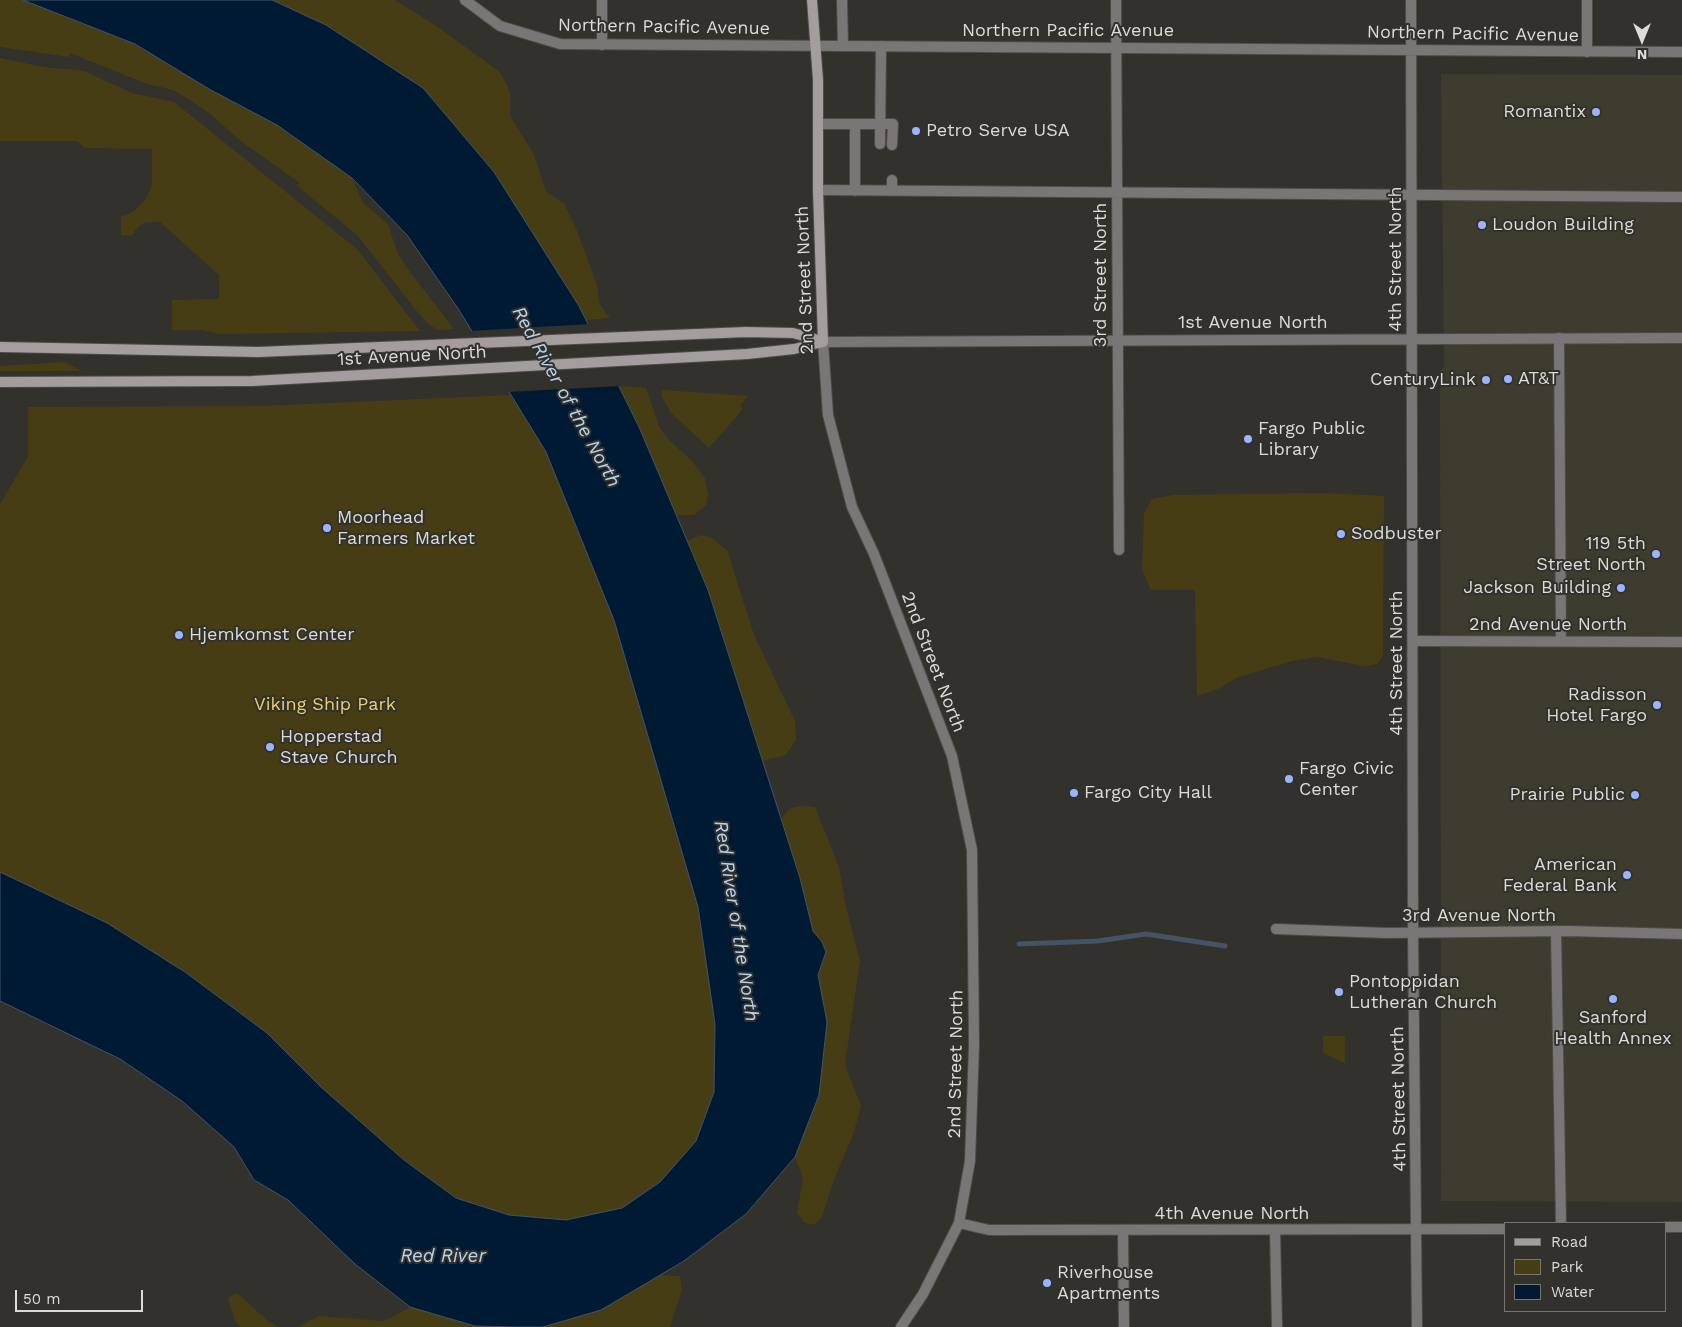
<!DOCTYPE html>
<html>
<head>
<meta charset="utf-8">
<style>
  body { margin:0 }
  #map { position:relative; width:1682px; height:1327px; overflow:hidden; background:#32312b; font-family:"Work Sans",sans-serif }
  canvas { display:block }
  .legend { position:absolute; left:1504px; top:1222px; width:162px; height:90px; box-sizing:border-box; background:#32312b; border:1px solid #767570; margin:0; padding:6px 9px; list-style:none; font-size:15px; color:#dcdbd8 }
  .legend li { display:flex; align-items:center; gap:10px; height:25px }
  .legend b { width:25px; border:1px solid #767570 }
  .north { position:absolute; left:1617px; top:15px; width:50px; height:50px; -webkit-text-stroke:4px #32312b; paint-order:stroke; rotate:180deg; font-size:14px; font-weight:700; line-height:20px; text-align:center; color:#dcdbd8 }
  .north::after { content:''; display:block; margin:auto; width:18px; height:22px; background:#dcdbd8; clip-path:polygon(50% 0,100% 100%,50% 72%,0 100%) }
  .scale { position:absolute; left:15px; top:1290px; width:128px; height:22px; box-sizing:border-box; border:2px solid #dcdbd8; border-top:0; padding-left:6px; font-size:15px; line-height:18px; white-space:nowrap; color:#dcdbd8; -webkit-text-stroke:4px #32312b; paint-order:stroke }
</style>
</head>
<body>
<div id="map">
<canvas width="1682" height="1327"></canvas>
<ul class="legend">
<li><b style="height:6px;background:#a39d9d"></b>Road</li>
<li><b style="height:14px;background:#473d15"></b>Park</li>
<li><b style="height:14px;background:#011a34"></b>Water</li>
</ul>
<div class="north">N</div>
<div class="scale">50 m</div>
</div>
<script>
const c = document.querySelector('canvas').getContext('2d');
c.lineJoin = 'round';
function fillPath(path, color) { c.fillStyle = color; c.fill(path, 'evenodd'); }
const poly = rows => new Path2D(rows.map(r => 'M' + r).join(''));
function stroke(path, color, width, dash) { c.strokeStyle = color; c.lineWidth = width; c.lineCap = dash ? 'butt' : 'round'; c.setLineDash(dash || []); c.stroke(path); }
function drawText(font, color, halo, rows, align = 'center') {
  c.font = font + ' "Work Sans",sans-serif'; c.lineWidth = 4; c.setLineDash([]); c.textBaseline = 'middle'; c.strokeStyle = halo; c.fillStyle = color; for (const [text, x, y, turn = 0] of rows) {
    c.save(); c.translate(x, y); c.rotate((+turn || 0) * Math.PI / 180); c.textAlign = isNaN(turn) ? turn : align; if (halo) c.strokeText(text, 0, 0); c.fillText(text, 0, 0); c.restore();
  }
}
const built = poly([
  [1441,74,1682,75,1682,1202,1441,1201,1440,371,1444,366]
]);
const green = poly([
  [0,0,23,0,135,44,209,89,277,125,352,178,363,203,388,224,397,252,407,268,454,329,437,330,424,320,357,235,296,185,300,183,238,139,212,115,188,99,173,90,147,84,70,53,69,57,0,47],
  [272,0,395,0,432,23,500,72,510,92,510,115,534,155,546,192,564,203,577,231,597,285,599,303,610,318,586,320,494,172,423,88,326,25],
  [0,58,44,67,84,71,132,93,174,102,357,249,420,331,220,334,202,330,172,330,172,300,219,299,219,275,160,222,146,222,139,226,131,236,121,235,121,217,134,211,146,199,152,184,152,149,85,148,77,141,0,141],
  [65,362,82,371,0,371,0,366],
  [622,386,646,388,659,426,666,437,692,461,705,478,708,495,706,505,694,515,676,515,619,387],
  [662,390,748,396,740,406,743,409,709,448,672,414,662,397],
  [511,395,546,452,614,620,698,907,715,1024,714,1092,696,1141,660,1182,622,1208,566,1220,509,1215,456,1198,404,1160,322,1088,267,1033,107,923,0,872,0,504,28,457,28,407,262,406],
  [1323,493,1384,496,1383,656,1377,664,1364,666,1317,657,1292,661,1236,678,1218,689,1197,696,1195,590,1151,590,1142,569,1144,514,1152,499,1173,495],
  [701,535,712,538,727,550,754,635,795,721,796,740,786,755,763,761,708,590,687,541],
  [804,806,815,807,839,867,846,907,860,961,845,1064,861,1106,854,1132,835,1177,822,1217,814,1225,804,1222,797,1213,803,1178,795,1157,819,1095,827,1022,818,975,826,952,822,942,813,931,800,878,781,819,790,808],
  [1323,1036,1345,1036,1345,1063,1323,1053],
  [660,1275,680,1276,682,1290,670,1327,543,1327,601,1310],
  [237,1293,269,1322,278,1327,241,1327,235,1321,228,1298],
  [410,1307,475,1326,516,1327,297,1327,320,1316,382,1321,395,1316]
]);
const water = poly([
  [23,0,272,0,326,25,423,88,494,172,579,306,639,427,708,590,800,878,813,931,822,942,826,952,818,975,827,1022,819,1095,795,1157,746,1214,684,1261,601,1310,543,1327,516,1327,475,1326,410,1307,355,1264,288,1200,254,1180,234,1147,182,1101,120,1059,0,1001,0,872,107,923,185,972,267,1033,322,1088,404,1160,456,1198,509,1215,566,1220,622,1208,660,1182,696,1141,714,1092,715,1024,698,907,614,620,546,452,459,310,407,235,352,178,277,125,209,89,135,44,23,0]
]);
const pier = poly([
  [591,324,621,386,507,392,469,331]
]);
const stream = poly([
  [1019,944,1098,941,1146,934,1225,946]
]);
const service = poly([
  [602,0,602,45],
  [842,0,843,46],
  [1116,0,1119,550],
  [1587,52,1587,0],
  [818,124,893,124,892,145],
  [855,125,855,191],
  [880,144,881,46],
  [892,180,892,191],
  [818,190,1682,197],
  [1559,338,1561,641],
  [1556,931,1561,1223],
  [1275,1230,1277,1327]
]);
const minor = poly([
  [1413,641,1682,642],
  [1276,929,1387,933,1567,931,1682,934],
  [1123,1231,1124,1327]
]);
const tertiary = poly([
  [465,0,500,26,560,44,1682,52],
  [1411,0,1413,932,1417,1327],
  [959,1223,989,1230,1506,1229],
  [1666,1227,1682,1227],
  [901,1327,923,1294,959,1223,970,1161,974,1045,972,850,952,756,874,554,852,507,828,415,823,342,1682,338]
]);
const secondary = poly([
  [812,0,818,80,818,190,823,342],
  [0,347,258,352,746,332,793,333,822,341],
  [0,382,252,381,747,354,794,349,823,342]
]);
const markers = [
  [1596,112,5,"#98b5fd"],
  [916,131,5,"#98b5fd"],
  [1482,225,5,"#98b5fd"],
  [1508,379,5,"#98b5fd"],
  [1486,380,5,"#98b5fd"],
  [1248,439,5,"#98b5fd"],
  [327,528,5,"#98b5fd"],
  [1341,534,5,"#98b5fd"],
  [1656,554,5,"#98b5fd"],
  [1621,588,5,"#98b5fd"],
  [179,635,5,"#98b5fd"],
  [1657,705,5,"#98b5fd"],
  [270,747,5,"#98b5fd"],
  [1289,779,5,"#98b5fd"],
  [1074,793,5,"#98b5fd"],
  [1635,795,5,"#98b5fd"],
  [1627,875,5,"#98b5fd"],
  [1339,992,5,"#98b5fd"],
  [1613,999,5,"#98b5fd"],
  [1047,1283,5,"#98b5fd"]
];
const streetNames = [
  ["Northern Pacific Avenue",664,27,1],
  ["Northern Pacific Avenue",1068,31],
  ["Northern Pacific Avenue",1473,34,1],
  ["4th Street North",1396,259,-90],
  ["3rd Street North",1101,275,-90],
  ["2nd Street North",805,280,-92],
  ["1st Avenue North",1253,323],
  ["1st Avenue North",412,356,-3],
  ["2nd Avenue North",1548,625],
  ["2nd Street North",933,662,69],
  ["4th Street North",1397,663,-90],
  ["3rd Avenue North",1479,916],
  ["2nd Street North",956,1064,-89],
  ["4th Street North",1399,1099,-91],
  ["4th Avenue North",1232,1214]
];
const poiNames = [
  ["Romantix",1586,112,"right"],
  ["Petro Serve USA",926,131],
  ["Loudon Building",1492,225],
  ["AT&T",1518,379],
  ["CenturyLink",1476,380,"right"],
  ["Fargo Public",1258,429],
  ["Library",1258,450],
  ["Moorhead",337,518],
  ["Farmers Market",337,539],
  ["Sodbuster",1351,534],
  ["119 5th",1646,544,"right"],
  ["Street North",1646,565,"right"],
  ["Jackson Building",1611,588,"right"],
  ["Hjemkomst Center",189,635],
  ["Radisson",1647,695,"right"],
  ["Hotel Fargo",1647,716,"right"],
  ["Hopperstad",280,737],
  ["Stave Church",280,758],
  ["Fargo Civic",1299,769],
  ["Center",1299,790],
  ["Fargo City Hall",1084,793],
  ["Prairie Public",1625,795,"right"],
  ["American",1617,865,"right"],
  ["Federal Bank",1617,886,"right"],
  ["Pontoppidan",1349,982],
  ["Lutheran Church",1349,1003],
  ["Sanford",1613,1018,"center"],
  ["Health Annex",1613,1039,"center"],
  ["Riverhouse",1057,1273],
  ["Apartments",1057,1294]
];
const parkNames = [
  ["Viking Ship Park",325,705]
];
const waterNames = [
  ["Red River of the North",566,397,61],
  ["Red River of the North",736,921,81],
  ["Red River",443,1256]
];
fillPath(built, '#3e3b2f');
fillPath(green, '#473d15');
fillPath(water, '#011a34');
stroke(water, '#435465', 1);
fillPath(pier, '#32312b');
stroke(stream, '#435465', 5);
stroke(service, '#4d4c47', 12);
stroke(minor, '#4d4c47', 12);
stroke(tertiary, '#4d4c47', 12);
stroke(secondary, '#4d4c47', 12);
stroke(service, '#7a7676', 10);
stroke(minor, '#7a7676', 10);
stroke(tertiary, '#7a7676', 10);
stroke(secondary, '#a39d9d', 10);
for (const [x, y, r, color] of markers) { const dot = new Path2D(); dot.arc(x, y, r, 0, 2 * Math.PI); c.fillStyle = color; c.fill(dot); stroke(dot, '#32312b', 2); }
drawText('18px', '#dcdbd8', '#32312b', streetNames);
drawText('18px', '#dcdbd8', '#32312b', poiNames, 'left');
drawText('18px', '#ecd166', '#32312b', parkNames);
drawText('italic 19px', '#b7d3f1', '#32312b', waterNames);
</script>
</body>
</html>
